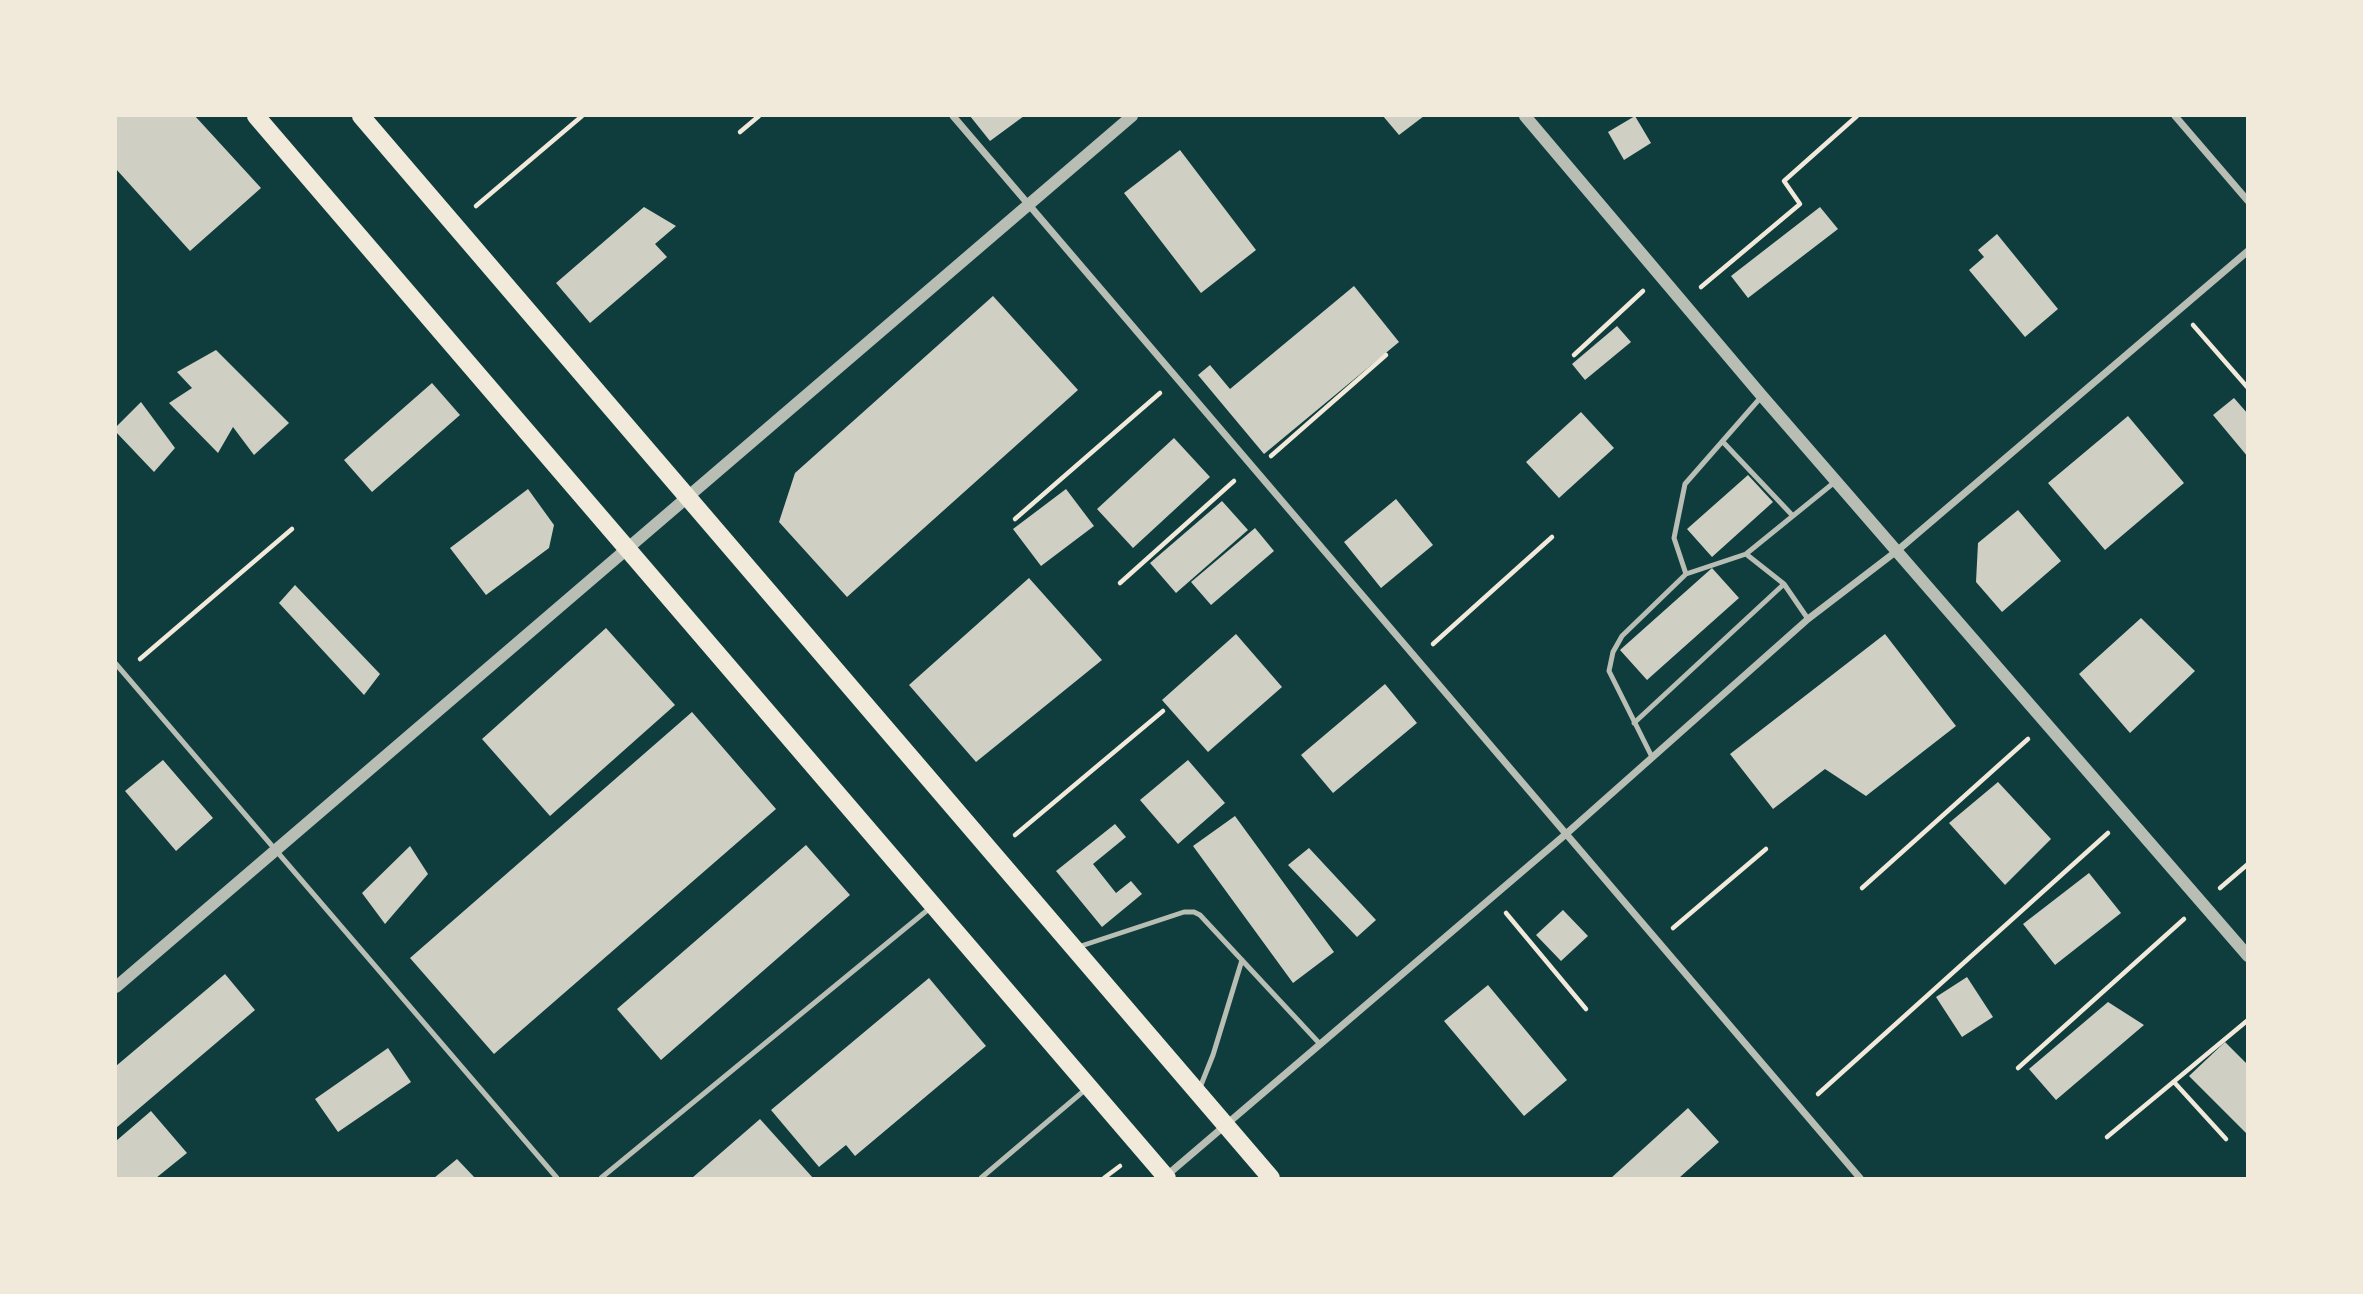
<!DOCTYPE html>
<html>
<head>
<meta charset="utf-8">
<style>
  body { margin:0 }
  #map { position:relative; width:2363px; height:1294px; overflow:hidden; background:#0f3d3e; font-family:"Fira Sans Condensed",sans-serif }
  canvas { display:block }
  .frame { position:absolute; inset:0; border:117px solid #f1e9da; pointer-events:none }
</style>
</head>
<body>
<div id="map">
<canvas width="2363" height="1294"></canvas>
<div class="frame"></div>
</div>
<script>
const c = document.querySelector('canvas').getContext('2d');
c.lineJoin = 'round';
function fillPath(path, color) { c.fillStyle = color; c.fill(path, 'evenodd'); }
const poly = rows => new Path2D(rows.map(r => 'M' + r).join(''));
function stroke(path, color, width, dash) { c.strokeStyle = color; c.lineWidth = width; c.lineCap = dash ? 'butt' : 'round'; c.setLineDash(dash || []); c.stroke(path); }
const building = poly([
  [116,116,195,116,261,188,190,251,116,169],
  [970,116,1024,116,990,141],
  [1383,116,1424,116,1399,135],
  [1635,116,1651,143,1624,160,1608,132],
  [1180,150,1256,250,1201,293,1124,193],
  [644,207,676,226,655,244,667,257,590,323,556,283],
  [1820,207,1838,229,1748,298,1731,276],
  [1997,234,2058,309,2025,337,1969,270,1984,257,1978,250],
  [1354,286,1399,342,1264,454,1198,375,1210,365,1230,389],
  [993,296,1078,390,847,597,779,522,795,473],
  [1617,326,1631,342,1585,380,1572,364],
  [216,350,289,423,254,455,233,427,218,453,169,403,192,388,177,372],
  [432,383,460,415,372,492,344,460],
  [2234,398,2248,414,2248,457,2213,415],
  [141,402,175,448,154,472,116,432,116,427],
  [1581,412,1614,448,1559,498,1526,462],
  [2128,416,2184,483,2105,550,2048,483],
  [1174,438,1210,477,1133,548,1097,509],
  [1748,475,1773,502,1712,557,1687,529],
  [528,489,554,525,549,548,486,595,450,548],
  [1066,489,1094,526,1041,566,1013,529],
  [1396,499,1433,545,1381,588,1344,542],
  [1222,501,1248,530,1176,593,1150,563],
  [2018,510,2061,561,2002,612,1976,582,1978,543],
  [1255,528,1274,551,1211,605,1191,582],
  [1712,568,1739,598,1647,680,1620,650],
  [1029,578,1102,660,976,762,909,685],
  [295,585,380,674,364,695,279,603],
  [2141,618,2195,671,2130,733,2079,674],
  [606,628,675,705,550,816,482,739],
  [1236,634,1282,687,1208,752,1162,700],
  [1885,634,1956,726,1866,796,1825,769,1773,809,1730,754],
  [1385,684,1417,723,1333,793,1301,755],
  [692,712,776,809,494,1054,410,958],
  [163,760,213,818,176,851,125,791],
  [1188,760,1225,803,1178,844,1140,800],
  [1998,782,2051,839,2005,885,1949,823],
  [1235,816,1334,952,1293,983,1193,846],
  [1115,824,1126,837,1093,864,1116,893,1131,881,1142,894,1102,927,1056,871],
  [806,845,850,895,661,1060,617,1009],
  [410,846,428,874,385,924,362,893],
  [1309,848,1376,920,1357,937,1288,865],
  [2089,873,2121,913,2055,965,2023,924],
  [1563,910,1588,936,1561,961,1536,935],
  [225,974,255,1010,116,1128,116,1066],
  [1967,977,1993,1017,1962,1037,1936,997],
  [929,978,986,1046,855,1156,846,1145,819,1167,771,1110],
  [1488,985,1567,1080,1524,1116,1444,1021],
  [2108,1002,2144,1025,2056,1100,2029,1069],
  [2225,1042,2248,1065,2248,1135,2189,1076],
  [388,1048,411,1082,338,1132,315,1099],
  [1688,1108,1719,1142,1679,1178,1611,1178],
  [151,1111,187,1153,156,1178,116,1178,116,1141],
  [760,1119,813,1178,692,1178],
  [457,1159,475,1178,434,1178]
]);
const path = poly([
  [740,132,759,116],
  [476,206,582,116],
  [1701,287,1800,204,1784,181,1857,116],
  [2193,325,2248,388],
  [1574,355,1643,291],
  [1271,456,1386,355],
  [1015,519,1160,393],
  [1120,583,1234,481],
  [1433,644,1552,537],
  [140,659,292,529],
  [1015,835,1163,711],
  [1862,888,2028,739],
  [2220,888,2248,864],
  [1506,913,1586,1009],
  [1673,928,1766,849],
  [2018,1068,2184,919],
  [2174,1082,2226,1139],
  [1818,1094,2108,833],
  [2107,1137,2248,1020],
  [1104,1178,1120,1166]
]);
const service = poly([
  [1723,442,1793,516],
  [1746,554,1836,481],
  [1686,574,1746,554,1784,584,1808,619],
  [116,664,557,1178],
  [1634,723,1784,584],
  [1651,755,1609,671,1613,652,1622,636,1686,574,1674,538,1685,484,1762,396],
  [1078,947,1184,912,1194,912,1200,915,1320,1044],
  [1199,1090,1213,1055,1242,960],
  [601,1178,930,908],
  [981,1178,1086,1089]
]);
const minor = poly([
  [953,116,1860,1178],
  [2175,116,2248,201],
  [1166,1176,1566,834,1808,619,1898,550,2248,251]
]);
const tertiary = poly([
  [1525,116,1762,396,2248,956],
  [116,987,1132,116]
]);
const primary = poly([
  [256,116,1167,1178],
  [361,116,1271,1178]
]);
fillPath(building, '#cfcfc3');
stroke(path, '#f1e9da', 4.5);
stroke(service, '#b8beb3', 5);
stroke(minor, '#b8beb3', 7);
stroke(tertiary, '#b8beb3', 12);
stroke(primary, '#f1e9da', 18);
</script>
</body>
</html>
